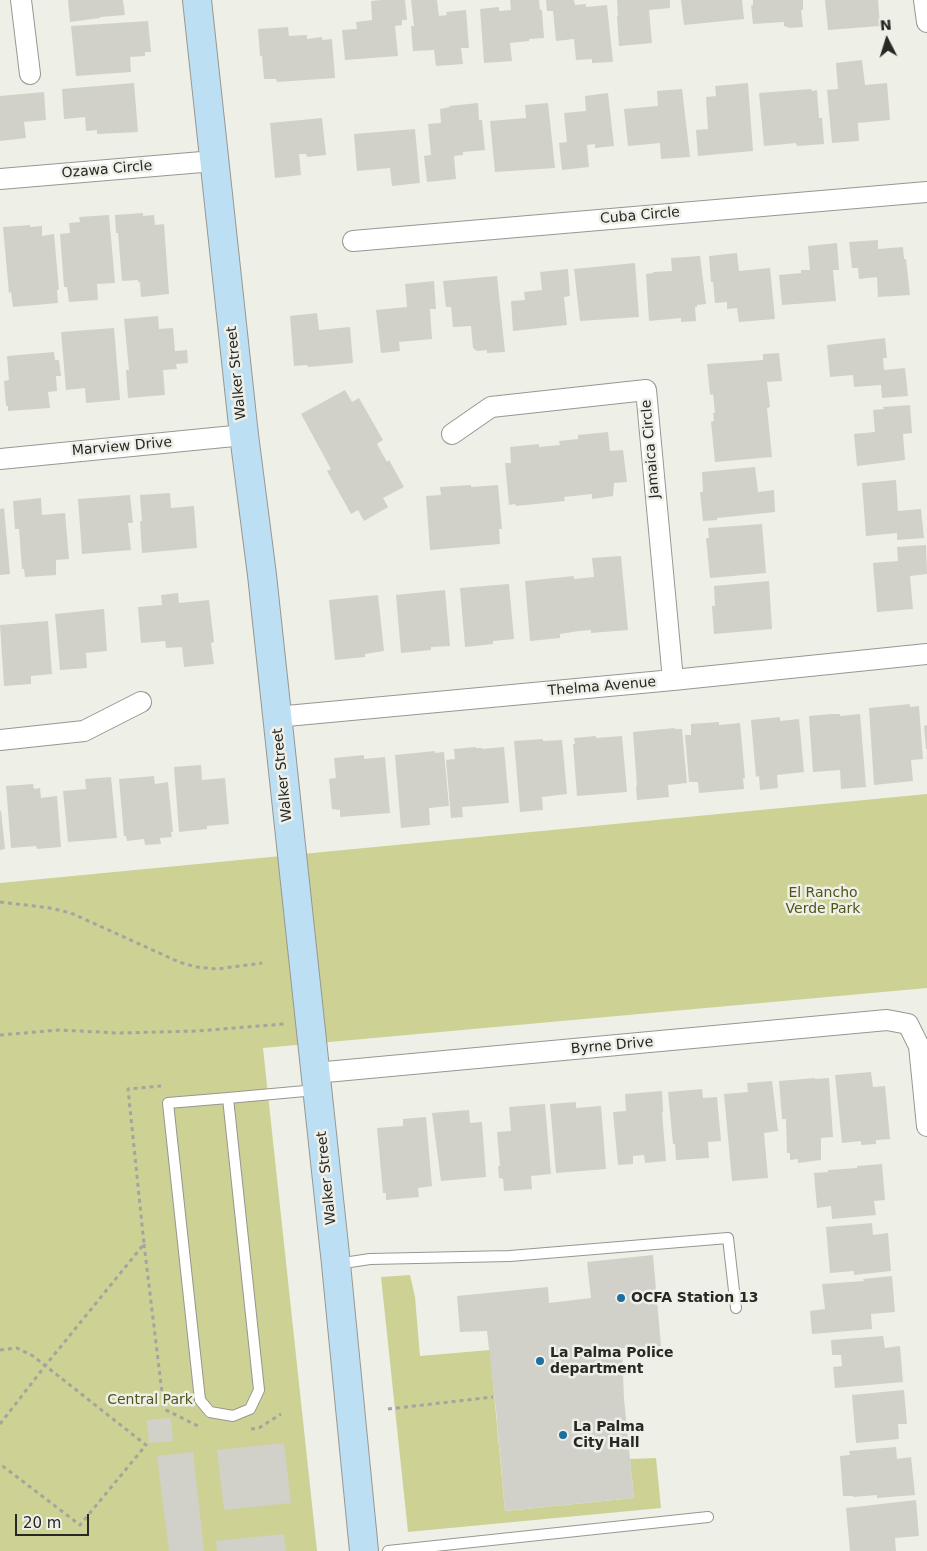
<!DOCTYPE html>
<html>
<head>
<meta charset="utf-8">
<style>
  body { margin:0 }
  #map { position:relative; width:927px; height:1551px; overflow:hidden; background:#eeefe7; font-family:"DejaVu Sans",sans-serif }
  canvas { display:block }
  .north { position:absolute; left:862px; top:15px; width:50px; height:50px; -webkit-text-stroke:4px #eeefe7; paint-order:stroke; rotate:355deg; font-size:14px; font-weight:700; line-height:20px; text-align:center; color:#272724 }
  .north::after { content:''; display:block; margin:auto; width:18px; height:22px; background:#272724; clip-path:polygon(50% 0,100% 100%,50% 72%,0 100%) }
  .scale { position:absolute; left:15px; top:1514px; width:74px; height:22px; box-sizing:border-box; border:2px solid #272724; border-top:0; padding-left:6px; font-size:15px; line-height:18px; white-space:nowrap; color:#272724; -webkit-text-stroke:4px #eeefe7; paint-order:stroke }
</style>
</head>
<body>
<div id="map">
<canvas width="927" height="1551"></canvas>
<div class="north">N</div>
<div class="scale">20 m</div>
</div>
<script>
const c = document.querySelector('canvas').getContext('2d');
c.lineJoin = 'round';
function fillPath(path, color) { c.fillStyle = color; c.fill(path, 'evenodd'); }
const poly = rows => new Path2D(rows.map(r => 'M' + r).join(''));
function stroke(path, color, width, dash) { c.strokeStyle = color; c.lineWidth = width; c.lineCap = dash ? 'butt' : 'round'; c.setLineDash(dash || []); c.stroke(path); }
function drawText(font, color, halo, rows, align = 'center') {
  c.font = font + ' "DejaVu Sans",sans-serif'; c.lineWidth = 5; c.setLineDash([]); c.textBaseline = 'middle'; c.strokeStyle = halo; c.fillStyle = color; for (const [text, x, y, turn = 0] of rows) {
    c.save(); c.translate(x, y); c.rotate((+turn || 0) * Math.PI / 180); c.textAlign = isNaN(turn) ? turn : align; if (halo) c.strokeText(text, 0, 0); c.fillText(text, 0, 0); c.restore();
  }
}
const green = poly([
  [927,794,927,988,263,1048,317,1551,0,1551,0,883],
  [410,1275,415,1297,420,1356,490,1350,505,1511,634,1498,630,1459,656,1458,661,1508,408,1532,381,1277]
]);
const building = poly([
  [68,0,123,0,125,15,100,17,100,18,70,22],
  [382,0,405,0,407,20,402,20,402,25,395,26,398,56,345,60,342,30,357,29,356,22,372,20,371,1],
  [411,0,437,0,439,16,447,15,446,12,466,10,469,48,461,48,463,64,436,66,434,50,413,51,411,26,414,26],
  [510,0,539,0,540,10,542,10,544,38,529,39,529,41,510,43,512,61,484,63,480,9,499,7,499,11,511,10],
  [546,0,574,0,575,5,586,4,586,7,607,5,613,62,592,63,592,59,576,60,574,39,556,41,553,11,547,11],
  [617,0,670,0,670,8,649,10,652,43,619,46,617,16,618,16],
  [681,0,742,0,744,19,684,25],
  [753,0,803,0,803,10,801,10,803,27,790,28,784,26,784,22,753,24,751,5,753,5],
  [825,0,878,0,880,26,828,30],
  [148,21,151,52,145,52,145,56,130,57,131,72,76,76,71,26],
  [288,27,289,36,307,35,307,39,322,37,322,40,332,39,335,78,277,82,276,79,264,79,262,56,260,56,258,29],
  [862,60,865,85,887,83,890,120,858,123,859,141,832,143,827,90,838,89,836,63],
  [134,83,138,132,97,134,97,130,86,131,85,117,64,119,62,89],
  [748,83,753,151,698,156,696,130,708,129,706,97,716,96,715,86],
  [682,89,690,157,661,159,660,143,628,146,624,109,658,106,657,91],
  [811,89,812,91,817,90,819,118,822,118,824,144,797,146,796,143,764,146,759,93],
  [44,92,46,120,24,122,26,138,0,141,0,96],
  [608,93,614,146,595,148,595,144,587,145,589,167,562,170,559,143,567,142,564,113,586,111,585,96],
  [478,103,479,120,482,120,485,150,463,152,463,155,454,156,456,179,427,182,424,156,431,155,428,124,441,123,440,109,450,107,449,106],
  [548,103,555,168,495,172,490,121,526,118,525,105],
  [322,118,326,155,307,157,306,154,299,154,301,175,275,178,270,123],
  [415,129,420,183,392,186,390,168,357,171,354,134],
  [143,213,143,216,154,215,155,225,164,224,169,294,141,297,140,282,138,282,138,280,122,281,118,233,116,233,115,215],
  [109,215,115,283,97,284,98,300,69,302,67,287,64,287,60,234,70,233,69,223,80,222,79,217],
  [30,225,30,227,42,226,42,236,54,234,59,290,57,290,58,303,13,307,11,292,9,293,3,227],
  [878,240,878,249,903,247,904,259,906,259,910,295,878,297,877,277,859,279,858,268,852,268,849,242],
  [837,243,839,270,833,270,836,301,782,305,779,275,801,273,801,270,810,270,808,246],
  [737,253,739,271,770,268,775,319,739,322,737,308,727,309,727,302,715,303,713,282,711,282,709,256],
  [700,256,706,304,697,305,697,307,695,307,696,321,681,322,681,318,649,321,646,274,653,273,653,272,672,271,671,258],
  [635,263,639,317,580,321,574,269],
  [568,269,570,296,564,297,567,325,513,331,511,301,525,300,524,292,542,290,540,272],
  [497,276,505,352,487,353,487,350,477,351,473,348,471,326,453,327,451,307,446,307,443,281],
  [434,281,436,309,430,309,432,339,399,342,400,351,381,353,376,310,407,307,405,284],
  [317,313,319,330,350,327,353,363,308,367,307,365,294,366,290,316],
  [158,316,159,329,173,328,175,351,187,350,188,363,176,364,177,369,163,370,165,395,128,398,126,370,129,370,124,319],
  [114,328,120,400,86,403,85,388,66,390,61,332],
  [885,338,887,358,883,358,884,370,905,368,908,396,882,398,881,385,854,387,853,375,830,377,827,345],
  [54,352,55,360,59,360,61,376,56,376,57,391,48,392,50,408,8,411,8,406,6,406,4,381,9,380,7,356],
  [779,353,782,381,767,382,770,407,767,408,772,457,715,462,711,422,714,421,713,413,715,413,713,394,710,395,707,364,763,360,763,354],
  [345,390,352,402,359,398,383,440,377,444,387,462,389,460,404,487,383,498,388,507,364,521,358,510,351,514,327,471,331,469,301,414],
  [910,405,912,433,903,434,905,460,857,466,854,434,875,432,873,410,884,409,883,407],
  [608,432,610,451,623,450,627,482,614,483,613,496,592,499,592,494,564,497,565,501,516,506,515,504,509,505,505,463,511,463,510,447,539,444,539,447,560,445,559,441,578,439,578,435],
  [755,467,758,492,774,490,775,512,717,518,717,520,703,521,700,492,703,492,702,472],
  [896,480,898,511,921,509,924,538,897,540,897,533,866,536,862,483],
  [471,485,471,487,498,485,502,529,499,529,500,544,430,550,426,496,441,495,440,487],
  [170,493,171,508,194,506,197,548,142,553,140,521,142,521,140,495],
  [130,495,133,523,128,523,131,550,82,554,78,499],
  [41,498,42,515,65,513,69,559,56,560,56,575,25,577,24,569,22,569,19,529,15,529,13,501],
  [4,508,10,574,0,575,0,509],
  [762,524,766,573,710,578,706,538,709,538,708,528],
  [926,545,927,574,910,576,913,609,877,612,873,563,898,561,897,547],
  [621,556,628,630,591,633,591,630,579,631,560,634,560,638,530,641,525,581,574,576,574,579,594,577,592,558],
  [769,581,772,629,714,634,712,606,715,606,714,586],
  [509,584,514,639,493,641,493,644,465,647,460,588],
  [445,590,450,646,431,647,431,650,401,653,396,595],
  [178,593,179,603,209,600,214,642,211,643,214,664,184,667,182,647,166,648,165,641,141,643,138,607,162,605,161,595],
  [378,595,384,651,365,654,365,657,335,660,329,600],
  [104,609,107,651,86,653,87,668,60,670,55,614],
  [48,621,52,674,31,676,31,684,4,686,0,625],
  [910,704,910,707,919,706,923,759,911,760,913,781,874,785,869,708],
  [832,714,840,714,840,716,860,714,866,787,841,789,840,770,813,772,809,716],
  [780,717,780,721,799,719,804,772,777,775,778,788,760,790,759,776,756,777,751,720],
  [719,722,719,725,740,723,745,778,743,778,744,789,699,793,698,782,689,782,685,735,691,735,691,724],
  [927,725,927,749,926,749,924,726],
  [675,728,675,729,682,729,687,783,668,785,669,797,637,800,636,786,637,786,633,732],
  [596,736,596,738,622,736,627,792,577,796,573,744,575,744,574,738],
  [543,739,543,741,562,740,567,794,542,797,543,810,520,812,514,741],
  [476,747,476,748,482,748,482,749,504,747,509,803,462,807,463,817,451,818,446,760,455,759,454,749],
  [435,751,435,753,444,752,449,806,429,808,430,825,401,828,395,755],
  [364,755,364,759,385,757,390,813,340,817,340,810,332,809,329,779,336,778,334,758],
  [201,765,202,780,225,778,229,824,207,826,207,829,179,832,174,767],
  [154,776,155,784,168,782,173,832,171,832,172,837,160,838,161,844,145,845,144,839,127,841,126,836,124,836,119,779],
  [111,777,117,838,68,842,63,791,86,789,85,779],
  [33,784,34,789,40,788,41,798,57,796,61,847,37,849,36,846,11,848,6,786],
  [0,811,1,811,5,849,0,850],
  [871,1072,873,1087,885,1086,890,1139,876,1140,876,1144,861,1145,861,1141,842,1143,835,1075],
  [815,1078,815,1079,829,1078,833,1137,821,1138,821,1160,798,1163,798,1159,790,1160,790,1153,787,1153,786,1119,782,1119,779,1081],
  [772,1081,778,1131,764,1133,768,1178,732,1181,724,1094,748,1092,747,1083],
  [702,1089,703,1098,717,1097,721,1141,708,1142,709,1158,676,1160,675,1144,673,1144,668,1092],
  [662,1091,663,1112,662,1112,666,1161,645,1163,644,1155,633,1156,633,1164,618,1165,613,1112,626,1111,625,1094],
  [576,1102,576,1108,601,1106,606,1169,556,1173,550,1104],
  [545,1104,551,1174,531,1176,532,1189,504,1191,503,1179,499,1178,498,1166,500,1166,497,1132,511,1131,509,1107],
  [469,1110,470,1123,482,1122,486,1177,441,1181,432,1113],
  [426,1117,432,1186,418,1188,419,1197,386,1200,386,1193,383,1193,377,1128,403,1126,403,1119],
  [882,1164,885,1200,874,1201,876,1215,832,1219,831,1206,817,1208,814,1173,828,1172,828,1170,857,1168,857,1166],
  [872,1223,873,1235,888,1233,891,1271,854,1275,854,1271,830,1273,826,1227],
  [653,1255,661,1346,622,1348,624,1399,634,1498,505,1511,496,1410,487,1331,460,1332,457,1296,548,1287,549,1303,591,1298,587,1262],
  [892,1276,895,1312,871,1314,872,1329,812,1334,810,1311,825,1309,822,1284,864,1281,863,1279],
  [883,1336,885,1348,900,1346,903,1382,835,1388,833,1367,842,1366,841,1355,832,1355,831,1340],
  [904,1390,907,1424,898,1424,899,1439,856,1443,852,1395],
  [171,1418,173,1441,149,1443,147,1420],
  [284,1443,291,1503,224,1510,217,1450],
  [896,1447,897,1459,911,1457,915,1495,877,1498,877,1495,853,1497,853,1496,843,1496,840,1456,850,1455,849,1451],
  [193,1452,204,1551,169,1551,157,1456],
  [916,1500,919,1536,895,1538,896,1551,850,1551,846,1508],
  [284,1534,286,1551,217,1551,216,1541]
]);
const path = poly([
  [0,902,50,908,71,913,179,962,196,967,217,969,262,963],
  [0,1035,59,1030,118,1033,197,1031,284,1024],
  [144,1244,164,1409,198,1426],
  [0,1350,17,1348,33,1356,146,1445,80,1525,0,1464],
  [388,1409,493,1397],
  [0,1424,45,1366,144,1244,128,1089,161,1086],
  [251,1429,259,1428,281,1414]
]);
const lane = poly([
  [228,1098,259,1390,250,1409,233,1416,210,1412,200,1400,168,1103,228,1098],
  [228,1098,316,1090],
  [337,1264,370,1259,510,1256,728,1238,736,1308],
  [388,1551,708,1517]
]);
const street = poly([
  [21,0,30,74],
  [924,0,927,22],
  [0,179,214,161],
  [353,241,927,192],
  [452,434,491,407,646,390,673,680],
  [0,459,244,435],
  [276,717,673,680,927,654],
  [0,740,84,731,141,702],
  [315,1073,887,1020,908,1024,919,1046,927,1126]
]);
const secondary = poly([
  [197,0,244,435,262,575,336,1264,364,1551]
]);
const markers = [
  [621,1298,5,"#1f6ea0"],
  [540,1361,5,"#1f6ea0"],
  [563,1435,5,"#1f6ea0"]
];
const streetNames = [
  ["Ozawa Circle",107,170,-5],
  ["Cuba Circle",640,216,-5],
  ["Walker Street",237,373,-96],
  ["Marview Drive",122,447,-5],
  ["Jamaica Circle",651,449,-95],
  ["Thelma Avenue",602,687,-5],
  ["Walker Street",283,775,-96],
  ["Byrne Drive",612,1046,-5],
  ["Walker Street",327,1178,-96]
];
const parkNames = [
  ["El Rancho",823,893],
  ["Verde Park",823,909],
  ["Central Park",150,1400]
];
const poiNames = [
  ["OCFA Station 13",631,1298],
  ["La Palma Police",550,1353],
  ["department",550,1369],
  ["La Palma",573,1427],
  ["City Hall",573,1443]
];
fillPath(green, '#cdd194');
fillPath(building, '#d1d1ca');
stroke(lane, '#979791', 12);
stroke(street, '#979791', 22);
stroke(secondary, '#979791', 30);
stroke(path, '#a4a59e', 3, [4, 4]);
stroke(lane, '#fff', 10);
stroke(street, '#fff', 20);
stroke(secondary, '#bddff4', 28);
for (const [x, y, r, color] of markers) { const dot = new Path2D(); dot.arc(x, y, r, 0, 2 * Math.PI); c.fillStyle = color; c.fill(dot); stroke(dot, '#eeefe7', 2); }
drawText('14px', '#272724', '#eeefe7', streetNames);
drawText('14px', '#535419', '#eeefe7', parkNames);
drawText('bold 14px', '#272724', '#eeefe7', poiNames, 'left');
</script>
</body>
</html>
